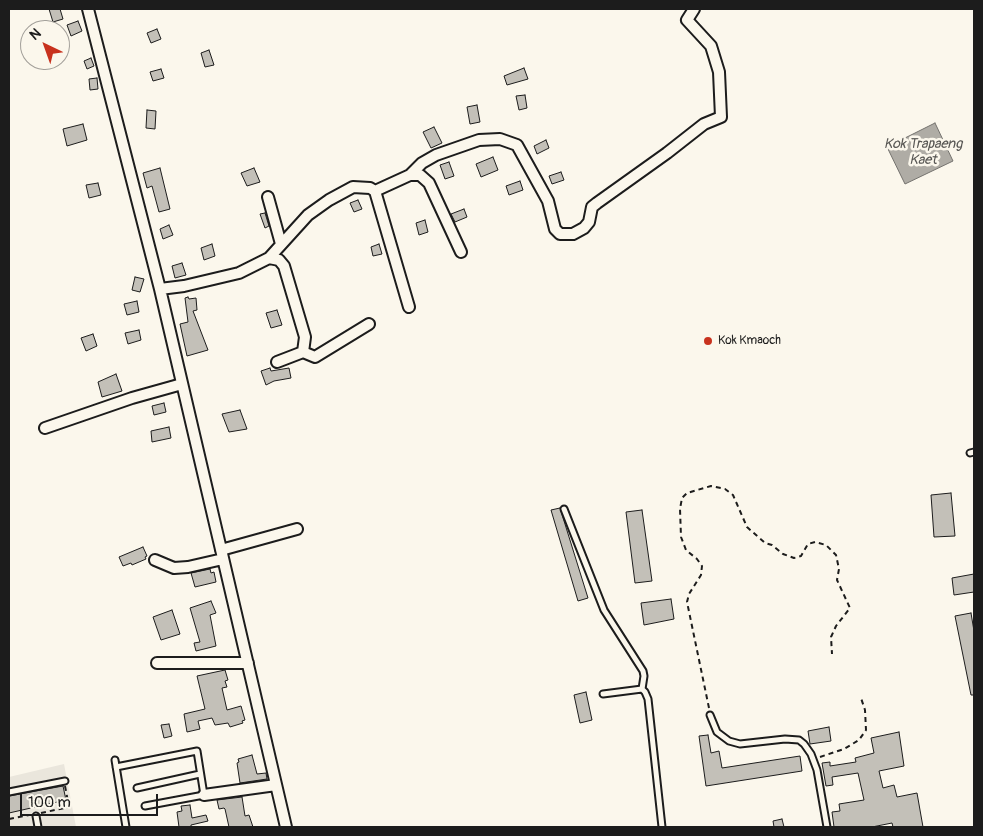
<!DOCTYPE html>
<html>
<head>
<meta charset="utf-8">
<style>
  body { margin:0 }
  #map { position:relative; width:983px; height:836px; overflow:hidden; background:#fbf7ec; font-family:Pangolin,sans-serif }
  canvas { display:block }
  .frame { position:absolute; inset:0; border:10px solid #1c1c1c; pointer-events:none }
  .north { position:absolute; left:20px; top:20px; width:50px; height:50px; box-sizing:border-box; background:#fbf7ec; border:1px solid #a29f99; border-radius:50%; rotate:318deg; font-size:14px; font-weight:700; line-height:20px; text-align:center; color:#1c1c1c }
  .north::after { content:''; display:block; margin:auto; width:18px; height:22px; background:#c8321e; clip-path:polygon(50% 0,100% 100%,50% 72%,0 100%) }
  .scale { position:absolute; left:20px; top:794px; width:138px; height:22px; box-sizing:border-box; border:2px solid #1c1c1c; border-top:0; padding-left:6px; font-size:15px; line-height:18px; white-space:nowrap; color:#1c1c1c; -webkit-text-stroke:4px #fbf7ec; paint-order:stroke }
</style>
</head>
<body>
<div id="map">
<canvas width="983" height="836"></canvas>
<div class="frame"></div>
<div class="north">N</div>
<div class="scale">100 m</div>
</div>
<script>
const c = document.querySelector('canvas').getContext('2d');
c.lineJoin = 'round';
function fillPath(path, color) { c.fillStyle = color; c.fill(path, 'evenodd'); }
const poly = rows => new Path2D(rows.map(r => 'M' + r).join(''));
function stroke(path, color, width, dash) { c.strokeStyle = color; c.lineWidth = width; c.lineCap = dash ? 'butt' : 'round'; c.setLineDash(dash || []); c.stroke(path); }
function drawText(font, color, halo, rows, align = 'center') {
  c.font = font + ' Pangolin,sans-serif'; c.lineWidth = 5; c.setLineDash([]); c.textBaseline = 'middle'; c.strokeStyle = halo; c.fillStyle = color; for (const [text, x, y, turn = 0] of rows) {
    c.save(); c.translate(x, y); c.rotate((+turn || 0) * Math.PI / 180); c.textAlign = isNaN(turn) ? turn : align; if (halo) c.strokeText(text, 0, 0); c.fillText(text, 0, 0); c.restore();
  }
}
const built = poly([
  [64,764,76,827,9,827,9,777]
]);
const water = poly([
  [935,123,953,161,905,184,887,147,935,123]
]);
const building = poly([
  [49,9,60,9,63,19,53,22,49,9],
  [78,21,82,31,71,36,67,25,78,21],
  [157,29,161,39,151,43,147,33,157,29],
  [209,50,214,65,205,67,201,53,209,50],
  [91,58,94,66,87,69,84,61,91,58],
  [524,68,528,79,507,85,504,76,524,68],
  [161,69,164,78,153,81,150,72,161,69],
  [97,78,98,89,90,90,89,79,97,78],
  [525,95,527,108,519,110,516,96,525,95],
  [477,105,480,122,470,124,467,107,477,105],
  [147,110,156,111,155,129,146,128,147,110],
  [83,124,87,140,67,146,63,129,83,124],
  [434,127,442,143,431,148,423,132,434,127],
  [546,140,549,148,537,154,534,146,546,140],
  [493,157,498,170,481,177,476,164,493,157],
  [449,162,454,176,445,179,440,165,449,162],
  [160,168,170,209,159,212,152,186,147,188,143,173,160,168],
  [254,168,260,182,247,186,241,173,254,168],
  [561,172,564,180,552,184,549,176,561,172],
  [520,181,523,190,509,195,506,186,520,181],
  [98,183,101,195,89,198,86,185,98,183],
  [358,200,362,209,354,212,350,203,358,200],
  [464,209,467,217,455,222,451,214,464,209],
  [265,213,269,226,265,228,260,214,265,213],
  [425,220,428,232,419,235,416,223,425,220],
  [169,225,173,235,163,239,160,229,169,225],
  [212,244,215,256,204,260,201,248,212,244],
  [379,244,382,254,373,256,371,247,379,244],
  [182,263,186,275,175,278,172,266,182,263],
  [135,277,144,279,140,292,132,290,135,277],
  [188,297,189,299,196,298,197,310,193,311,208,350,187,356,180,324,188,322,185,298,188,297],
  [137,301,139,312,127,315,124,304,137,301],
  [277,310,282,325,271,328,266,313,277,310],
  [139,330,141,340,128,344,125,333,139,330],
  [93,334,97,346,86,351,81,338,93,334],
  [270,368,271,371,289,368,291,378,274,381,266,385,261,371,270,368],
  [116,374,122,391,102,397,98,382,116,374],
  [164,403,166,412,154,415,152,406,164,403],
  [240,410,247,429,229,432,222,414,240,410],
  [169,427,171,438,152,442,151,431,169,427],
  [951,493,955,536,934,537,931,495,951,493],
  [560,508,588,598,578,601,551,510,560,508],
  [642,510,652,581,635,583,626,512,642,510],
  [143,547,147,556,145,557,146,559,132,565,131,563,123,566,119,557,143,547],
  [210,569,211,573,214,572,216,582,195,587,191,573,210,569],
  [974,574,974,592,954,595,952,578,974,574],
  [671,599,674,619,644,625,641,603,671,599],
  [211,601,216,613,210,615,216,646,196,651,194,643,200,642,190,608,211,601],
  [172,610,180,634,161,640,153,617,172,610],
  [971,613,974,631,974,695,971,695,955,616,971,613],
  [225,670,228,680,225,681,227,687,222,688,227,710,241,706,245,720,242,721,243,723,230,727,228,723,215,725,212,718,198,721,200,729,187,732,184,714,205,709,197,676,225,670],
  [586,692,592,720,580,723,574,695,586,692],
  [169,724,172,736,164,738,161,725,169,724],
  [829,727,831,741,810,744,808,731,829,727],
  [899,732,904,766,879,771,883,788,894,785,897,797,917,793,923,827,893,827,892,823,872,827,834,827,832,812,840,811,839,804,864,800,858,773,832,777,833,785,826,786,822,763,830,762,830,766,856,762,855,758,874,753,871,738,899,732],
  [708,735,711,753,719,751,722,768,800,756,802,771,706,786,699,736,708,735],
  [252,755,257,774,266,773,267,779,240,783,237,763,239,762,238,759,252,755],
  [63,786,66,800,9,813,9,796,63,786],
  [242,797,245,816,249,815,253,827,229,827,225,809,224,808,219,809,217,800,242,797],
  [190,805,192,818,206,815,208,821,191,825,191,827,179,827,177,812,182,811,181,806,190,805],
  [782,819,784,827,774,827,773,821,782,819]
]);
const path = poly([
  [709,708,687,602,689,594,701,575,702,566,697,559,686,550,681,537,680,509,682,498,687,493,711,486,725,489,733,495,747,527,765,543,772,545,783,554,794,558,801,556,808,544,815,542,826,545,836,555,839,569,837,580,850,608,836,626,831,637,832,654],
  [820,757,844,749,859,740,866,730,865,710,861,698],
  [41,813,69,807,65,786],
  [9,819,29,815]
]);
const lane = poly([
  [970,453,974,452],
  [564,509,604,610,643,671,644,676,642,689],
  [603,694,642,689,645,692,648,699,662,827],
  [710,715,717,732,729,741,740,744,785,739,799,740,804,744,811,754,817,770,827,827],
  [115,760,126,827],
  [116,767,197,751,204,795,145,806],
  [137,788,200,774],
  [9,792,65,781],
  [36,816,38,827]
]);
const street = poly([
  [88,9,160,289,286,827],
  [410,175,420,175,429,183,461,252],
  [375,191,409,307],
  [268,197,281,244],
  [269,258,279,260,284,266,305,337,303,352,277,362],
  [160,289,184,286,239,273,269,258,308,215,329,200,353,187,370,188,375,191,410,175,422,163,436,155,479,140,500,139,517,145,548,201,555,229,560,234,573,234,584,228,589,222,592,207,597,203,667,153,704,124,721,117,719,72,711,46,687,20,694,9],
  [303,352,315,357,369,324],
  [45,428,132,398,182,384],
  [221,550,297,529],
  [155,560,174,568,188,567,223,559],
  [157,663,248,663],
  [204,795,276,785]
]);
const markers = [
  [708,341,5,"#c8321e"]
];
const poiNames = [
  ["Kok Kmaoch",718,341]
];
const waterNames = [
  ["Kok Trapaeng",923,144],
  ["Kaet",923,160]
];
fillPath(built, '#eae6dc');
fillPath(water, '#afaca5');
stroke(water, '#74726e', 1);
fillPath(building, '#c3c0b8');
stroke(building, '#1c1c1c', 1);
stroke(lane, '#1c1c1c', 9);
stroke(street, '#1c1c1c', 14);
stroke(path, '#1c1c1c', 2, [5, 4]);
stroke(lane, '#fbf7ec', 5);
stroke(street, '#fbf7ec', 10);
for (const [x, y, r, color] of markers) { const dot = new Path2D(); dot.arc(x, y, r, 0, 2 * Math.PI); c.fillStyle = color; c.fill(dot); stroke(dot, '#fbf7ec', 2); }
drawText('12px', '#1c1c1c', '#fbf7ec', poiNames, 'left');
drawText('italic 14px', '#575653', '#fbf7ec', waterNames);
</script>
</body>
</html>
